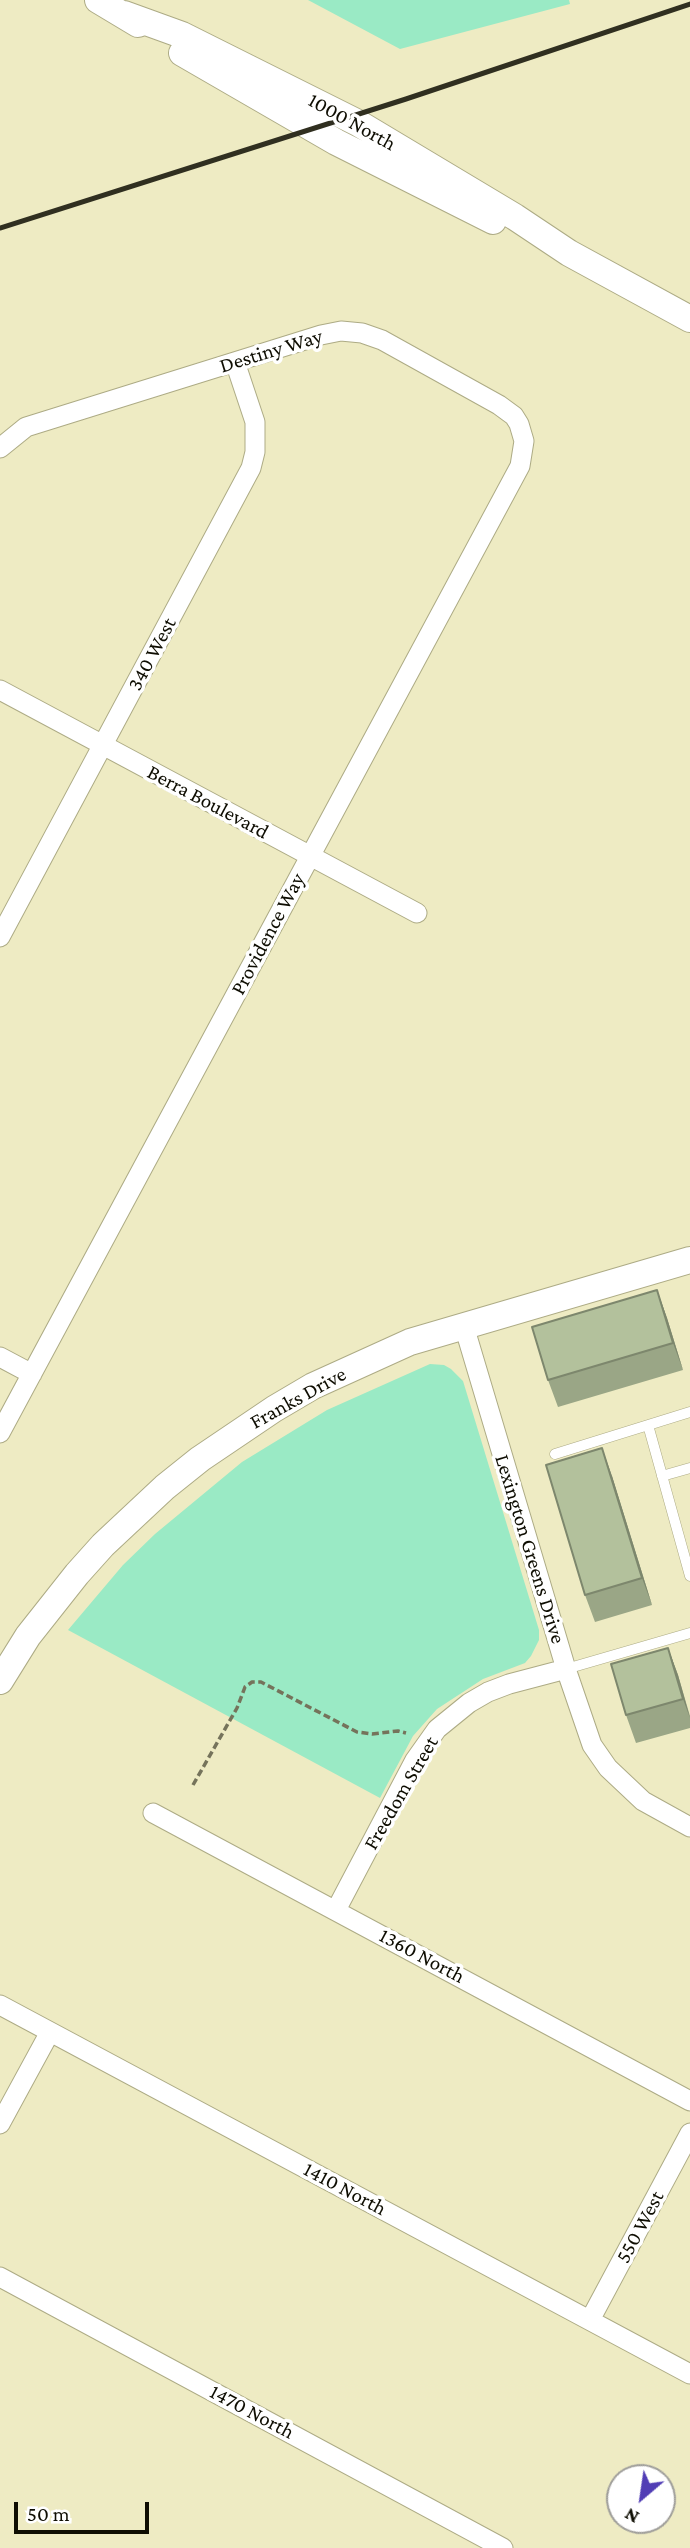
<!DOCTYPE html>
<html>
<head>
<meta charset="utf-8">
<style>
  body { margin:0 }
  #map { position:relative; width:690px; height:2548px; overflow:hidden; background:#eeebc3; font-family:"Crimson Pro",serif }
  canvas { display:block }
  .north { position:absolute; left:606px; top:2464px; width:70px; height:70px; box-sizing:border-box; background:#fff; border:2px solid #9f9e9a; border-radius:50%; rotate:209deg; font-size:19px; font-weight:700; line-height:28px; text-align:center; color:#0e0d02 }
  .north::after { content:''; display:block; margin:auto; width:24px; height:32px; background:#513db5; clip-path:polygon(50% 0,100% 100%,50% 72%,0 100%) }
  .scale { position:absolute; left:14px; top:2502px; width:135px; height:32px; box-sizing:border-box; border:4px solid #0e0d02; border-top:0; padding-left:9px; font-size:21px; line-height:24px; white-space:nowrap; color:#0e0d02; -webkit-text-stroke:5px #fff; paint-order:stroke }
</style>
</head>
<body>
<div id="map">
<canvas width="690" height="2548"></canvas>
<div class="north">N</div>
<div class="scale">50 m</div>
</div>
<script>
const c = document.querySelector('canvas').getContext('2d');
c.lineJoin = 'round';
function fillPath(path, color) { c.fillStyle = color; c.fill(path, 'evenodd'); }
const poly = rows => new Path2D(rows.map(r => 'M' + r).join(''));
function stroke(path, color, width, dash) { c.strokeStyle = color; c.lineWidth = width; c.lineCap = dash ? 'butt' : 'round'; c.setLineDash(dash || []); c.stroke(path); }
function drawText(font, color, halo, rows, align = 'center') {
  c.font = font + ' "Crimson Pro",serif'; c.lineWidth = 7; c.setLineDash([]); c.textBaseline = 'middle'; c.strokeStyle = halo; c.fillStyle = color; for (const [text, x, y, turn = 0] of rows) {
    c.save(); c.translate(x, y); c.rotate((+turn || 0) * Math.PI / 180); c.textAlign = isNaN(turn) ? turn : align; if (halo) c.strokeText(text, 0, 0); c.fillText(text, 0, 0); c.restore();
  }
}
const green = poly([
  [308,0,569,0,570,4,400,49],
  [430,1364,444,1365,451,1369,463,1381,539,1630,539,1640,531,1656,525,1663,483,1679,437,1709,413,1736,380,1798,68,1630,123,1565,155,1534,242,1462,327,1410]
]);
const path = poly([
  [193,1785,237,1708,245,1687,252,1682,261,1682,357,1732,372,1734,398,1731,406,1733]
]);
const lane = poly([
  [648,1425,690,1576],
  [555,1454,690,1412],
  [662,1476,690,1468],
  [566,1669,690,1633]
]);
const street = poly([
  [0,448,26,427,321,335,341,331,362,333,382,340,499,405,514,416,519,424,524,441,520,466,0,1433],
  [0,690,417,913],
  [0,937,251,468,255,452,255,422,235,362],
  [464,1326,566,1669,592,1745,608,1768,643,1801,690,1827],
  [0,1357,32,1374],
  [153,1813,690,2101],
  [336,1910,415,1760,437,1729,469,1703,488,1692,509,1684,566,1669],
  [0,2005,690,2374],
  [0,2124,50,2032],
  [0,2277,503,2548],
  [590,2320,690,2133]
]);
const secondary = poly([
  [98,0,138,24],
  [124,14,182,35,358,123,515,217,569,253,690,319],
  [182,53,336,142,493,221],
  [0,1681,28,1636,77,1574,103,1545,165,1487,200,1459,274,1409,313,1386,410,1342,690,1260]
]);
const rail = poly([
  [0,228,406,99,690,4]
]);
const wall = poly([
  [657,1290,667,1318,683,1370,558,1407,548,1380],
  [612,1476,652,1605,595,1622,585,1595],
  [668,1648,678,1675,690,1716,690,1728,636,1743,626,1715]
]);
const shadedWall = poly([
  [657,1290,667,1318,683,1370,673,1343],
  [602,1448,612,1476,652,1605,642,1578],
  [668,1648,678,1675,690,1718,683,1699]
]);
const building = poly([
  [657,1290,673,1343,548,1380,532,1327,657,1290],
  [602,1448,642,1578,585,1595,546,1465,602,1448],
  [668,1648,683,1699,626,1715,611,1664,668,1648]
]);
const streetNames = [
  ["1000 North",352,122,29],
  ["Destiny Way",271,351,-17],
  ["340 West",152,654,-62],
  ["Berra Boulevard",208,802,28],
  ["Providence Way",268,934,-62],
  ["Franks Drive",298,1398,-29],
  ["Lexington Greens Drive",530,1549,73],
  ["Freedom Street",401,1793,-60],
  ["1360 North",422,1956,28],
  ["1410 North",345,2189,28],
  ["550 West",640,2227,-62],
  ["1470 North",252,2412,28]
];
fillPath(green, '#9aeac5');
stroke(lane, '#adab85', 11);
stroke(street, '#adab85', 21);
stroke(secondary, '#adab85', 28);
stroke(path, '#75735b', 3.5, [7, 3.5]);
stroke(lane, '#fff', 10);
stroke(street, '#fff', 19);
stroke(secondary, '#fff', 26);
stroke(rail, '#302f20', 5);
fillPath(wall, '#9aa686');
fillPath(shadedWall, '#7d876d');
fillPath(building, '#b3c19c');
stroke(building, '#7d876d', 2);
drawText('21px', '#0e0d02', '#fff', streetNames);
</script>
</body>
</html>
